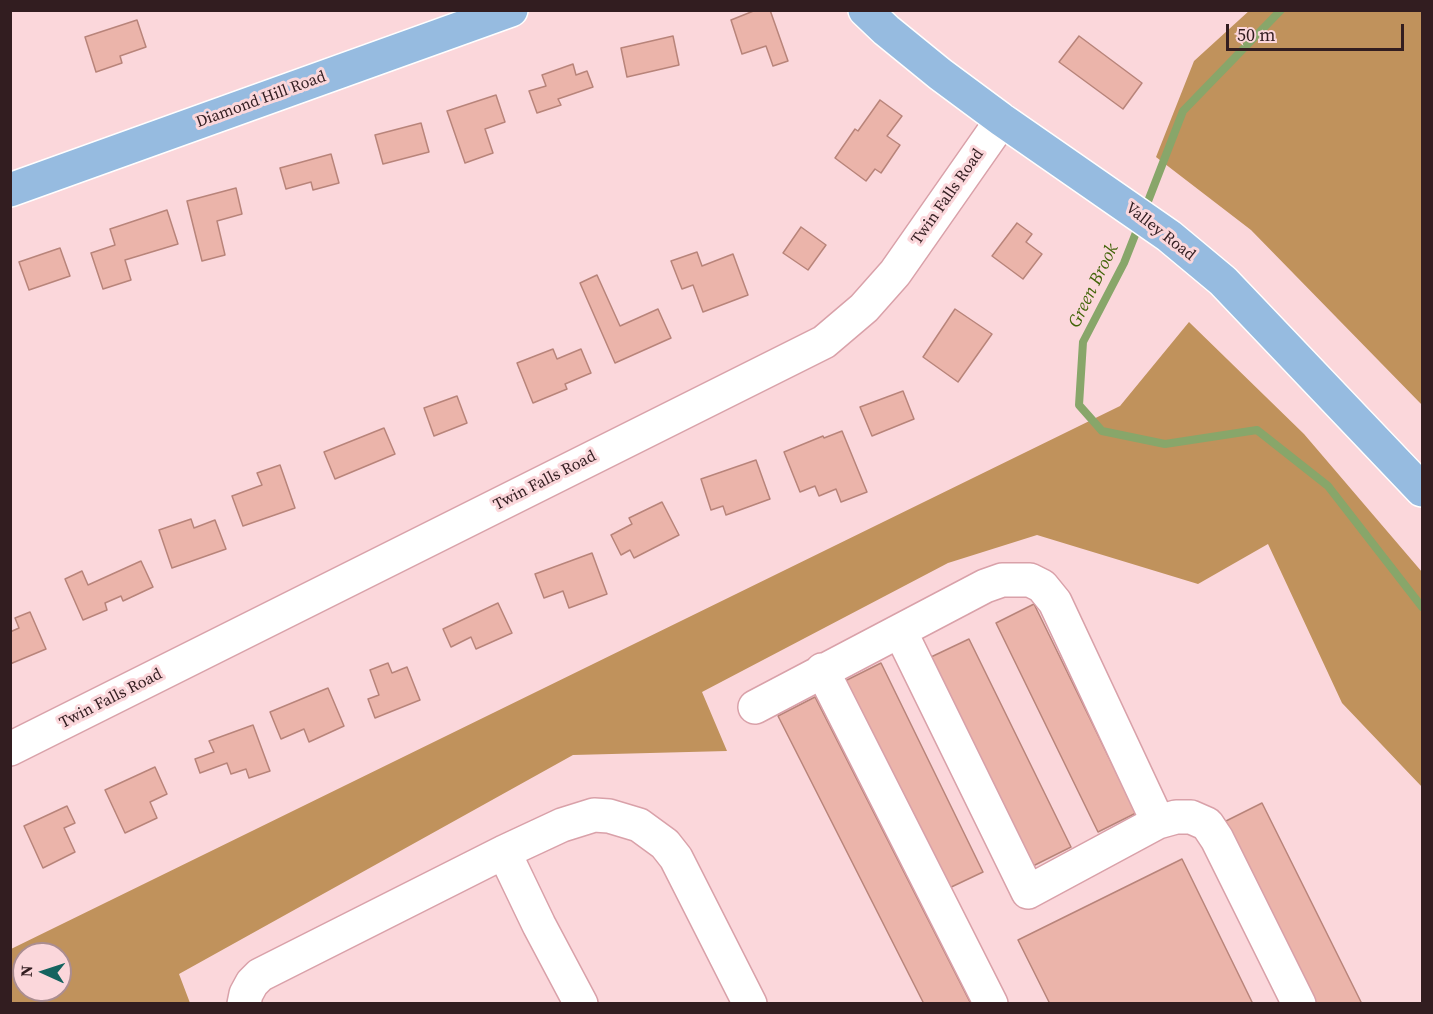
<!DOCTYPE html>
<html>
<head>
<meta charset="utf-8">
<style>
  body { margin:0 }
  #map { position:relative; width:1433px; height:1014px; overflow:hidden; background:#fbd7db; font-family:"Source Serif 4",serif }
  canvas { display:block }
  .frame { position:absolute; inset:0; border:12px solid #321d20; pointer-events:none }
  .north { position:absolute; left:12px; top:942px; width:60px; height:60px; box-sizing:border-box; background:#fbd7db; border:2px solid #ab8d90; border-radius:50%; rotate:273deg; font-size:16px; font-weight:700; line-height:24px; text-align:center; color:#321d20 }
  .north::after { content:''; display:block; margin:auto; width:21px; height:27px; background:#14635f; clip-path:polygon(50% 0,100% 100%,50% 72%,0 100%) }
  .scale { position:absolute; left:1226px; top:24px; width:178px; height:27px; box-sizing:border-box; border:3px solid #321d20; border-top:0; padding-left:8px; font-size:18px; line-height:21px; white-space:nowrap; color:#321d20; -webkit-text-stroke:4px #fbd7db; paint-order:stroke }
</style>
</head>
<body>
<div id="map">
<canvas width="1433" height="1014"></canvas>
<div class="frame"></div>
<div class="north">N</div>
<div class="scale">50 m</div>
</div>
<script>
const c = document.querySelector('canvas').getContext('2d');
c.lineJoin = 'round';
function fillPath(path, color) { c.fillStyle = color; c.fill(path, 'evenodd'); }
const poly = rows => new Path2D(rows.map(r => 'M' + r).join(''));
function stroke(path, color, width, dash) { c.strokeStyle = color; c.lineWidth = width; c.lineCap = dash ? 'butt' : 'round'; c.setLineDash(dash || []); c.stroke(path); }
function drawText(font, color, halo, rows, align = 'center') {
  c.font = font + ' "Source Serif 4",serif'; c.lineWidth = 6; c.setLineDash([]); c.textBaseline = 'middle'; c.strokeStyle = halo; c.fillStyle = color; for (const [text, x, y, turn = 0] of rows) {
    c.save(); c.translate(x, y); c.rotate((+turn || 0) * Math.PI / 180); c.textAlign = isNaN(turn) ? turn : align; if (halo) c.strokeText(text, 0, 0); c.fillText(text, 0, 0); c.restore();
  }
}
const forest = poly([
  [1250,10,1422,11,1422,405,1251,230,1156,157,1194,61],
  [1189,322,1304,434,1422,572,1422,787,1342,703,1268,544,1198,584,1037,535,948,563,702,692,727,751,573,755,179,974,190,1003,11,1003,11,949,1120,406],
  [24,954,60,954,60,990,24,990]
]);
const stream = poly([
  [1145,209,1183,111,1281,10],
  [1139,225,1124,263,1083,342,1079,405,1102,431,1165,444,1257,430,1328,486,1422,607]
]);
const building = poly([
  [756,10,770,10,788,61,773,66,766,46,742,54,731,20,756,10],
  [137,20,146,47,120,56,122,63,96,72,85,37,137,20],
  [673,36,679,65,627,77,621,48,673,36],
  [1079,36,1142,83,1123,109,1059,62,1079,36],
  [573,64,576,75,587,71,593,87,558,99,561,105,537,113,529,91,546,86,542,75,573,64],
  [496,95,505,122,485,129,493,153,465,163,447,111,496,95],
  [880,100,902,116,887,136,900,145,881,173,875,169,866,181,835,158,855,129,858,131,880,100],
  [421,123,429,152,383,164,375,135,421,123],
  [331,154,339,183,313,190,311,182,286,189,280,168,331,154],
  [236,188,242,214,217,221,225,255,202,261,187,201,236,188],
  [167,210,178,244,125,260,131,280,103,289,91,253,115,245,110,229,167,210],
  [1017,223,1032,234,1026,242,1042,254,1023,279,992,256,1017,223],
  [801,227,826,245,808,270,783,253,801,227],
  [60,248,70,276,29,290,19,262,60,248],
  [697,252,702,266,733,254,748,295,703,312,693,285,682,289,671,261,697,252],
  [597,275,620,326,658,309,671,338,615,363,580,283,597,275],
  [955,309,992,334,958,382,923,357,955,309],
  [553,349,557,359,581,349,591,373,565,384,567,389,533,403,517,363,553,349],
  [903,391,914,419,872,436,860,407,903,391],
  [457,396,467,423,434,436,424,408,457,396],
  [384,428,395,454,335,479,324,452,384,428],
  [842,431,867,492,841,502,836,489,819,496,815,486,800,492,784,452,823,436,824,438,842,431],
  [756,460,770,499,726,515,723,506,711,510,701,479,756,460],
  [280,465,295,508,243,526,232,496,262,485,257,473,280,465],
  [662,502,679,535,634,558,630,550,621,555,611,535,632,524,629,518,662,502],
  [191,519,194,528,215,520,226,549,172,568,159,530,191,519],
  [592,553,607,594,569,608,563,591,544,598,535,574,592,553],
  [141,561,153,587,123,601,121,596,105,603,107,610,83,620,65,579,82,571,88,585,141,561],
  [498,603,512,633,476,649,471,637,451,647,443,629,498,603],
  [1034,604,1136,813,1098,832,996,623,1034,604],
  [30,612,46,649,10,664,10,632,19,628,15,618,30,612],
  [969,639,1071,847,1033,866,931,657,969,639],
  [388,663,392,673,407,667,420,700,375,718,368,699,379,695,370,670,388,663],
  [881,663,983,872,945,890,843,682,881,663],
  [328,688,344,726,309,742,304,729,281,739,270,712,328,688],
  [815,697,971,1004,924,1004,778,716,815,697],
  [253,725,270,771,249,778,246,769,231,774,227,763,200,773,195,759,214,752,209,741,253,725],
  [155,767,167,794,150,802,157,818,125,833,105,790,155,767],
  [1262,803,1362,1004,1315,1004,1224,822,1262,803],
  [67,806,75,823,64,828,75,852,43,868,24,826,67,806],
  [1182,859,1253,1004,1050,1004,1018,940,1182,859]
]);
const minor = poly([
  [900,631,1028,892,1158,822,1176,817,1191,817,1207,824,1217,839,1299,1004],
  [822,670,991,1004],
  [755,707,985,586,1002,580,1030,580,1042,586,1055,602,1158,822],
  [10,749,824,342,864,308,895,273,1002,120],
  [504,852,539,925,581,1004],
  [244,1004,246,994,252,983,260,975,504,852,562,825,594,815,609,816,639,825,665,844,676,858,750,1004]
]);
const major = poly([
  [865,10,886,30,940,74,1002,120,1169,236,1223,281,1422,490],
  [10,190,511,10]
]);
const streetNames = [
  ["Diamond Hill Road",261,100,-20],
  ["Twin Falls Road",948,197,-55],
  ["Valley Road",1160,232,38],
  ["Twin Falls Road",545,481,-27],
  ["Twin Falls Road",111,699,-27]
];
const waterNames = [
  ["Green Brook",1094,286,-64]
];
fillPath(forest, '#c0925c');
stroke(stream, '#88a66a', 8);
fillPath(building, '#ebb4aa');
stroke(building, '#b8847a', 1.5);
stroke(minor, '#d9a1a9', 36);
stroke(major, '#fff', 36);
stroke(minor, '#fff', 33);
stroke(major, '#96bbe0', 33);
drawText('16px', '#321d20', '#fbd7db', streetNames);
drawText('italic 18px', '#416408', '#fbd7db', waterNames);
</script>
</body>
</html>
